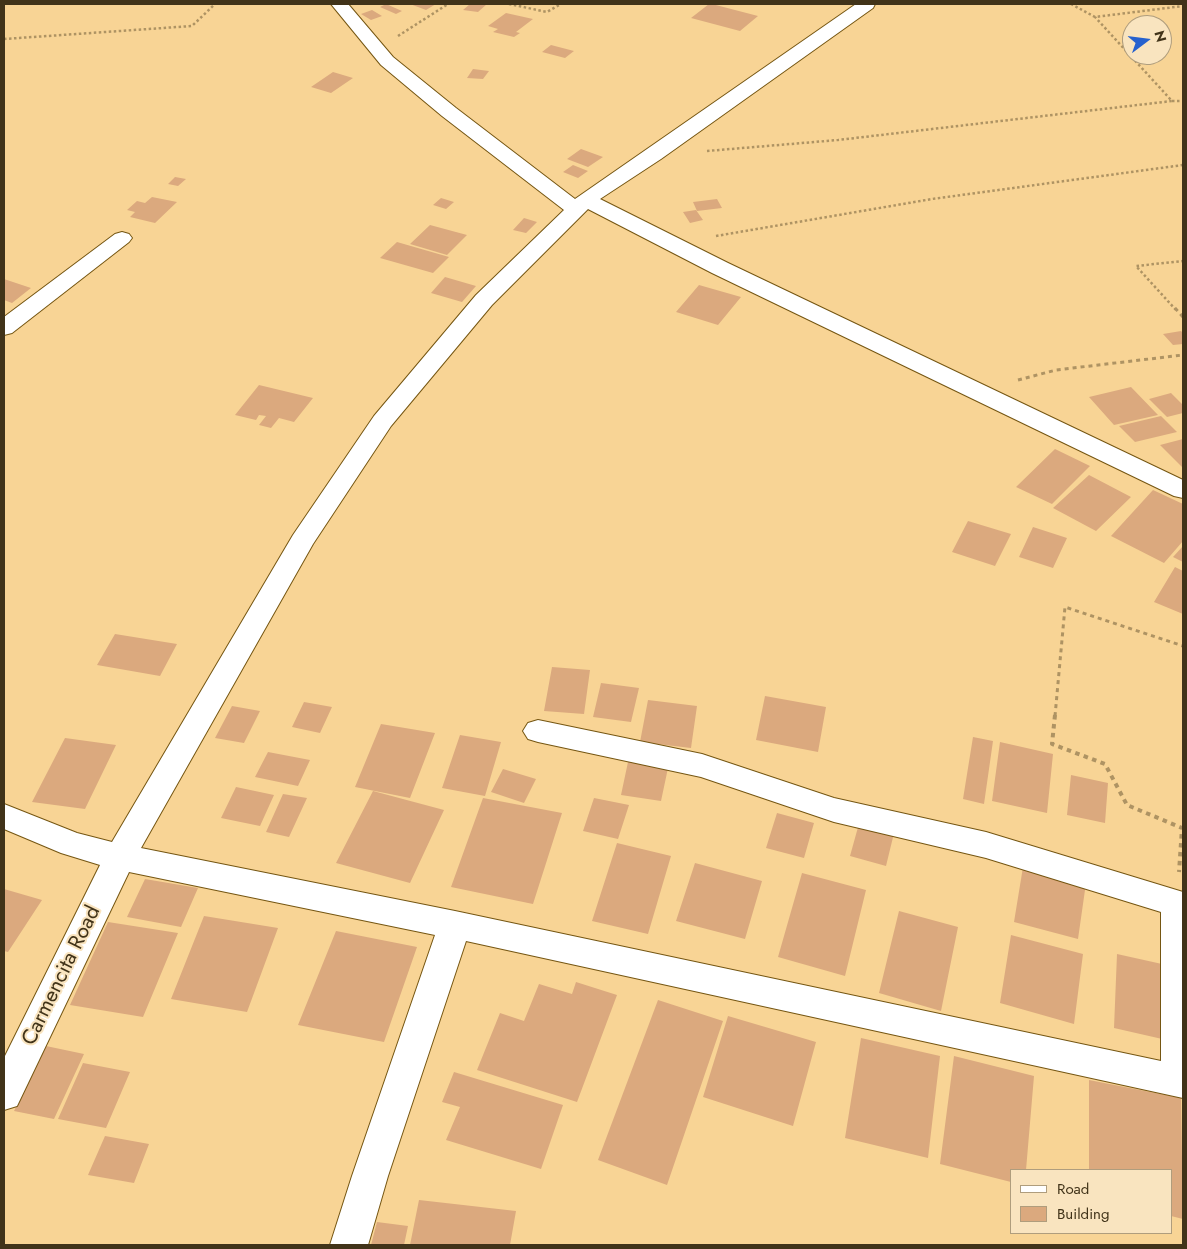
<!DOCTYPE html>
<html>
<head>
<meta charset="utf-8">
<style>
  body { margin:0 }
  #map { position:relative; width:1187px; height:1249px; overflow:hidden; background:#f8d495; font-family:Jost,sans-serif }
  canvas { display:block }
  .frame { position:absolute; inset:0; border:5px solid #413319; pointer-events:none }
  .legend { position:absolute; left:1010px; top:1169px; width:162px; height:65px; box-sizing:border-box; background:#f9e4bf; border:1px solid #af9d7d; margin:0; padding:6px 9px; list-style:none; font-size:15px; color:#413319 }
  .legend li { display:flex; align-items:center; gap:10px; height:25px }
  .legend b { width:25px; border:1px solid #af9d7d }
  .north { position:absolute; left:1122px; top:15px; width:50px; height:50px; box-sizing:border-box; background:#f9e4bf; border:1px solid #af9d7d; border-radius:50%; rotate:75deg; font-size:14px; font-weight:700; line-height:20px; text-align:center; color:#413319 }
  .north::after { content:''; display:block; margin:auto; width:18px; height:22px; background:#2661ce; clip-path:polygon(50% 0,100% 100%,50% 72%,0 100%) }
</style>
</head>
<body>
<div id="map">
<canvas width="1187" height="1249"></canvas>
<div class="frame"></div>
<ul class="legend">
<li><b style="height:6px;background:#fff"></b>Road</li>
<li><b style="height:14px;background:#dba97e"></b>Building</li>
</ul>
<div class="north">N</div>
</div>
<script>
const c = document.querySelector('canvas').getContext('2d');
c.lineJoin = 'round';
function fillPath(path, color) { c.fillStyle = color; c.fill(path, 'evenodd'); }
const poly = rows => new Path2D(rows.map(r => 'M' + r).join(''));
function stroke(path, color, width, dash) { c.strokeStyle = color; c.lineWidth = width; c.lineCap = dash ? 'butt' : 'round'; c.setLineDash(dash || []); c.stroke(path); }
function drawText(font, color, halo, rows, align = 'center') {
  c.font = font + ' Jost,sans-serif'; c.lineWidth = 4; c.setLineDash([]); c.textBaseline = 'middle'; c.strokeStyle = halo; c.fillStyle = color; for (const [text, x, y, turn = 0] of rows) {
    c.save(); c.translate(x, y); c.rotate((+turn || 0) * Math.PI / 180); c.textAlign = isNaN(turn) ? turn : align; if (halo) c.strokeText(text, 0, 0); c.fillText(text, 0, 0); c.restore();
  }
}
const building = poly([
  [386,4,402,11,396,14,380,7],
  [410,4,436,4,426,10],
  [470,4,487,4,478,12,463,10],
  [709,4,712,4,758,16,740,31,691,18],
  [372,10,382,16,371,20,361,14],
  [506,13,533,19,516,32,520,33,514,37,493,32,498,29,488,26],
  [551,45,574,51,565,58,542,52],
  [473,69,489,71,483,79,467,78],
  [333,72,353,78,331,93,311,87],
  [581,149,603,157,588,167,567,159],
  [573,165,588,171,578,178,563,172],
  [175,177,186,179,178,186,168,184],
  [152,197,177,202,155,223,130,217,135,212,127,210,137,201,145,203],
  [441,198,454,202,446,209,433,205],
  [717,199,722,208,697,211,693,202],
  [696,210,703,220,690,223,683,212],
  [524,218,537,222,526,233,513,230],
  [430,225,467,235,447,255,410,244],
  [397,242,449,257,433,273,380,258],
  [445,277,476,286,462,302,431,293],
  [4,279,31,288,12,303,4,300],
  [699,285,741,297,718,325,676,312],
  [1181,331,1183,333,1183,344,1173,345,1163,334],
  [259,385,313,398,294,422,279,418,271,428,259,425,266,416,259,415,256,420,235,415],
  [1131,387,1158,415,1114,425,1089,397],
  [1171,393,1183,405,1183,413,1167,417,1149,399],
  [1161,416,1177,432,1135,442,1119,426],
  [1183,439,1183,468,1160,445],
  [1055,449,1090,466,1052,504,1016,487],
  [1089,475,1131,497,1096,531,1053,508],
  [1153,490,1183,504,1183,541,1164,563,1111,536],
  [968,521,1011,534,995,566,952,552],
  [1033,527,1067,538,1053,568,1019,557],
  [1183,546,1183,562,1173,557],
  [1175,567,1183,571,1183,614,1154,602],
  [115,634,177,644,160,676,97,665],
  [552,667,590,670,584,714,544,711],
  [601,683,639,688,631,722,593,717],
  [765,696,826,707,818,752,756,740],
  [648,700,697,706,691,748,640,742],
  [304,702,332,707,320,733,292,727],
  [232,706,260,711,244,743,215,738],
  [381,724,435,733,410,798,355,787],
  [460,735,501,742,485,796,442,788],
  [973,737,993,741,984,804,963,799],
  [65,738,116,745,85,809,32,802],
  [1000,742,1053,754,1047,813,992,801],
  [268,752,310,760,298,786,255,777],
  [628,762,668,768,661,801,621,795],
  [503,769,536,779,524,803,491,792],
  [1071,775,1108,783,1105,823,1067,815],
  [236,787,274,795,260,826,221,818],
  [373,791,444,810,410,883,336,863],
  [283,794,307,798,289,837,266,832],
  [483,798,562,813,533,904,451,887],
  [594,798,629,805,618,839,583,831],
  [777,813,814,823,804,858,766,848],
  [860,820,895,829,886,866,850,856],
  [617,843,671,856,648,934,592,921],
  [695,863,762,881,745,939,676,921],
  [1023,867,1086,883,1078,939,1014,922],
  [802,873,866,890,845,976,778,957],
  [145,879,198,888,181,927,127,917],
  [4,889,42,900,8,952,4,951],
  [899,911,958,927,941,1011,879,993],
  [204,916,278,928,247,1012,171,999],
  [108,922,178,933,143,1017,70,1005],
  [336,931,417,947,384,1042,298,1025],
  [1011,935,1083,954,1074,1024,1000,1003],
  [1117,954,1171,966,1171,1041,1114,1028],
  [576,982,617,995,577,1102,477,1070,500,1013,524,1021,539,984,572,994],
  [658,1000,723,1021,667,1185,598,1160],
  [728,1016,816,1042,793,1126,703,1097],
  [861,1038,940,1056,928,1158,845,1138],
  [46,1046,84,1054,54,1119,14,1111],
  [954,1056,1034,1076,1026,1170,1011,1170,1011,1182,940,1164],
  [83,1063,130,1072,106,1128,58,1119],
  [454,1072,563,1105,541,1169,446,1140,460,1107,442,1102],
  [1089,1080,1181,1098,1183,1219,1171,1216,1171,1170,1089,1170],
  [105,1136,149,1144,134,1183,88,1175],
  [419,1200,516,1211,510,1245,410,1245],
  [377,1222,408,1226,404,1245,371,1245]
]);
const pathFar2 = poly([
  [509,4,547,12,561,4],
  [1071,4,1095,17,1183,6],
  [398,36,448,4],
  [4,39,192,26,215,4],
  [1172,101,1183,101],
  [707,151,838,140,1172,101,1095,17],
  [716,236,932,199,1183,165],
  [1176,310,1136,266,1183,261]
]);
const pathFar1 = poly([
  [1175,308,1183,317],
  [1018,380,1056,370,1183,355],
  [1055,716,1065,607,1183,646]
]);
const path = poly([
  [1055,715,1052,744,1105,764,1127,805,1182,828,1179,872]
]);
const minor = poly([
  [331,4,348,4,393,57,456,108,575,199,856,4,875,4,873,8,661,159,600,199,728,263,1183,480,1183,498,1174,496,712,273,588,209,492,305,391,426,313,544,141,848,455,911,1161,1061,1161,912,986,858,834,822,701,777,538,742,528,739,523,731,528,723,538,720,702,754,834,798,986,832,1183,892,1183,1098,466,941,388,1176,368,1245,330,1245,352,1176,435,935,129,872,17,1106,4,1110,4,1058,100,865,61,853,4,829,4,804,77,833,112,842,293,535,374,416,476,295,564,210,442,116,381,65,331,4],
  [122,232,129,234,132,238,129,242,12,333,4,335,4,317,115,234,122,232]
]);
const nearStreetnames = [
  ["Carmencita Road",62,976,-64]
];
fillPath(building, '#dba97e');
stroke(minor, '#755612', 2);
stroke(pathFar2, '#ae9363', 2.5, [2.5, 2.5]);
stroke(pathFar1, '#ae9363', 3, [4, 4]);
stroke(path, '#ae9363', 4, [4.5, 4.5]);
fillPath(minor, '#fff');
drawText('21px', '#413319', '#f9e4bf', nearStreetnames);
</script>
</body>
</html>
